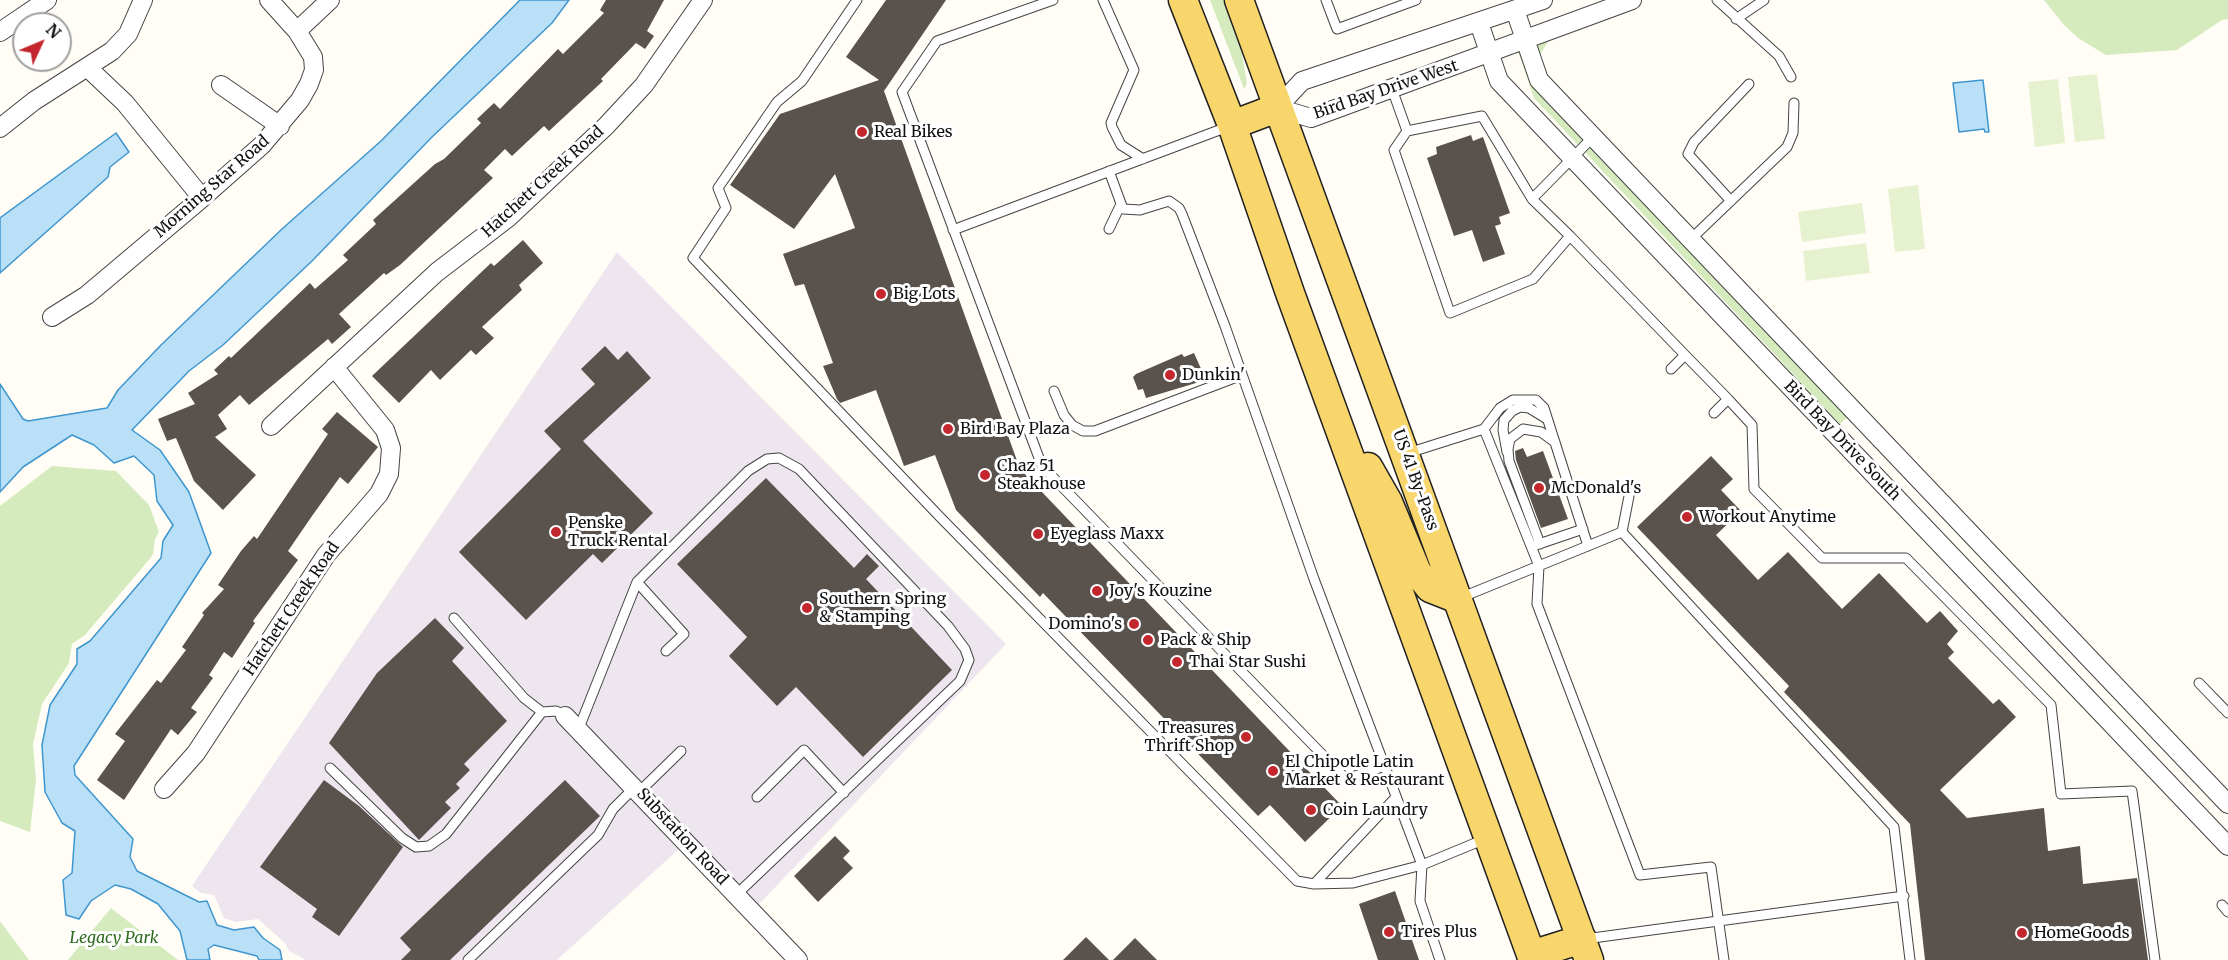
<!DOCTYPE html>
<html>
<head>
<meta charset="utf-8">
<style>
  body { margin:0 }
  #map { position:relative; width:2228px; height:960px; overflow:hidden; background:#fffdf5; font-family:Merriweather,serif }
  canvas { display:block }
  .north { position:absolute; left:12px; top:12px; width:60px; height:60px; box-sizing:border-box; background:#fff; border:2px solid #a0a0a0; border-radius:50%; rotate:46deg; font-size:16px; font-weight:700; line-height:24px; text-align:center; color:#111 }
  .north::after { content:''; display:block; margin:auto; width:21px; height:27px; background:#c4262e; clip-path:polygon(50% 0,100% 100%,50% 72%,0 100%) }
</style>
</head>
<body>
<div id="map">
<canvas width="2228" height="960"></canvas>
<div class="north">N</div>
</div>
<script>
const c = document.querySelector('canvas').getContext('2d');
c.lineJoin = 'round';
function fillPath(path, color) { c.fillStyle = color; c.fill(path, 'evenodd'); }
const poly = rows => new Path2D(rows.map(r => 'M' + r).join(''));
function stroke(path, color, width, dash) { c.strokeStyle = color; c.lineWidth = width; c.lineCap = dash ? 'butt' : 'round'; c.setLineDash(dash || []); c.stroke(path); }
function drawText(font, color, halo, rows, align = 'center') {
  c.font = font + ' Merriweather,serif'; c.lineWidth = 6; c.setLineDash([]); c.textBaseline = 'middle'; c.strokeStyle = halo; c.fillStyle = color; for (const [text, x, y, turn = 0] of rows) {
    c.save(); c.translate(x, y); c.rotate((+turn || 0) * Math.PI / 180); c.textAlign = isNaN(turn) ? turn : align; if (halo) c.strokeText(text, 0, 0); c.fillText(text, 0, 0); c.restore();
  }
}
const industrial = poly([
  [617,252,1006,644,746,918,680,848,557,960,306,960,289,951,285,943,258,919,236,922,224,918,214,895,201,893,192,886]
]);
const green = poly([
  [1210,0,1223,0,1241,48,1247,84,1244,89],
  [2044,0,2228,0,2228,19,2222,20,2177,50,2106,55,2078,38,2063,24],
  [1599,18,1552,35,1540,55,1549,82,1860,406,1840,424,1534,98,1512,34],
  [52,466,116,471,149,505,159,532,155,539,153,555,85,635,72,644,69,663,42,704,33,744,36,780,30,832,0,821,0,506],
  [111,908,178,960,68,960],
  [0,921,29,960,0,960]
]);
const pitch = poly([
  [2097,74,2105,139,2075,142,2068,77],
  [2058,79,2065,143,2035,147,2028,82],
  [1918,185,1925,249,1895,252,1888,189],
  [1862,203,1866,233,1802,242,1798,212],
  [1866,243,1870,273,1806,281,1803,251]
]);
const water = poly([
  [520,0,569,0,552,23,432,137,312,261,223,345,189,371,132,430,160,450,189,492,211,553,74,766,75,775,133,839,130,857,137,871,199,902,207,901,217,925,234,930,254,927,263,938,280,950,282,960,259,960,257,956,214,945,208,949,210,960,187,960,180,931,158,904,131,889,115,885,91,901,79,919,66,915,63,880,72,873,75,831,62,823,45,792,42,745,50,705,77,664,77,649,90,641,161,558,163,541,173,525,157,501,154,475,134,456,114,463,94,445,72,435,23,467,0,492,0,384,23,419,28,421,107,408,118,390,161,345,282,229,381,141,520,0],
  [1983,80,1989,132,1985,132,1984,129,1959,132,1953,83,1983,80],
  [116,133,129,152,110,167,108,177,0,273,0,218,116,133]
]);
const building = poly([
  [606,0,664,0,647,31,654,36,645,49,636,43,601,79,603,81,549,131,544,126,512,156,505,149,484,170,493,178,400,265,386,275,384,273,339,314,351,327,332,344,328,339,249,405,240,395,218,415,227,429,215,437,256,475,223,510,194,481,176,438,167,441,158,419,195,404,188,393,218,374,214,370,229,356,231,358,310,283,315,289,348,260,343,255,376,224,373,220,435,164,444,159,481,123,477,119,494,103,500,109,558,49,563,54,604,13,600,10],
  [886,0,946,0,884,91,1020,469,1342,806,1305,842,1270,805,1258,816,1043,593,1040,597,956,510,935,455,904,466,876,390,840,403,837,399,823,366,833,363,804,284,795,286,783,254,855,228,835,174,794,229,730,185,780,114,879,80,846,57],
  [1471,135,1473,141,1483,137,1510,213,1499,217,1501,224,1495,226,1505,254,1483,262,1472,230,1454,236,1427,158,1437,154,1436,147],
  [523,240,543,263,519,285,522,290,482,327,494,338,476,355,471,350,440,380,431,370,399,403,372,376,491,263,494,266],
  [605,346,618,360,627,351,651,378,583,441,653,513,602,563,593,554,526,620,459,552,561,449,544,431,595,384,581,369],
  [1194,353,1206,380,1146,398,1143,389,1138,390,1133,377,1136,374,1182,354,1184,357],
  [337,412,378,447,348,484,340,477,312,516,288,551,298,560,253,621,255,623,232,658,224,652,209,675,213,678,191,708,197,712,178,735,171,729,124,800,97,780,125,741,115,734,157,680,161,683,186,650,182,647,204,615,202,613,224,589,218,585,241,551,254,536,257,539,328,434,322,429],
  [1523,448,1527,457,1543,451,1568,519,1541,528,1516,460,1515,451],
  [1711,456,1733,479,1721,490,1741,511,1716,535,1758,580,1788,552,1842,609,1879,573,1927,623,1940,611,1958,631,1947,644,1954,652,1948,658,1993,704,1999,699,2016,717,1940,790,1967,818,2044,808,2048,851,2080,846,2083,884,2137,878,2148,960,1925,960,1910,824,1784,692,1789,686,1637,527],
  [766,478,854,568,867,554,879,566,866,579,952,670,863,757,796,687,777,706,729,656,747,637,677,564],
  [435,618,464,648,452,661,507,721,464,764,470,770,456,784,460,788,445,802,451,808,419,840,329,743,377,673],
  [324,780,359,806,403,847,339,936,312,917,317,909,260,867],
  [565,780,600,816,450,960,401,960,411,950,400,938],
  [835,836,850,851,843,858,853,868,818,902,794,876],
  [1395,891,1419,960,1378,960,1359,904],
  [1086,937,1109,960,1063,960],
  [1135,938,1157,960,1113,960]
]);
const lane = poly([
  [857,0,802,81,777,102,718,188,726,208,693,258,940,517,1297,881,1314,884,1353,883,1422,865,1485,839],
  [1053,0,937,41,902,92,1042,466,1346,779,1385,766],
  [1103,0,1134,70,1111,123,1112,127,1121,145,1143,159],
  [1326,0,1337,29,1416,0],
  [1717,0,1779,56,1791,77],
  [1736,19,1764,0],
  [1392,89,1407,131],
  [1109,171,1123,209,1140,210,1169,201,1179,208,1182,214,1225,326,1314,579,1422,865,1420,901,1440,960],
  [1532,199,1570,236,1533,279,1450,313,1394,150,1407,131,1482,116,1532,199,1593,137],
  [1731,201,1688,154,1694,142,1749,84],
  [1109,229,1120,206],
  [953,230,1230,126],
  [1570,236,1685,355],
  [1691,239,1787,147,1793,133,1794,103],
  [1671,369,1685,355,1728,399,1714,413],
  [1054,391,1064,415,1072,425,1083,431,1095,431,1242,375],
  [1728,399,1752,425,1754,489,1822,558,1906,558,2051,705,2061,794,2132,791,2155,960],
  [1507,452,1503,430,1504,420,1512,411,1520,407,1529,408,1547,419],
  [1408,453,1484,429],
  [1622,532,1630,491],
  [1540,544,1509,461,1508,449,1510,439,1523,429,1541,432,1555,442],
  [1536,545,1583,529],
  [1588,546,1544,408,1536,400,1513,400,1500,408,1484,429,1539,566,1537,604,1640,875,1711,867,1724,960],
  [637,582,748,471,767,459,779,458,799,469,948,626,965,649,969,660,960,681,736,895],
  [1460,598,1622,532,1894,827,1910,960],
  [454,618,524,698,542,712],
  [2199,683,2228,713],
  [579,728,637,582,684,634,666,651],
  [330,768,402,838,416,847,429,846,446,834,542,712,556,711,565,716],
  [639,792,681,751],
  [757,797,804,750,844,793],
  [1314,884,1396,797],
  [2222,905,2228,912],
  [1585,939,1904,896],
  [468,960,598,835,613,809,635,787]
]);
const street = poly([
  [1543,0,1302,81,1277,108,1311,118,1632,0],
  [1515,10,1539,80,2228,804],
  [1479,23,1499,81,2228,846],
  [297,31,330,0],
  [0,32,47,0],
  [88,68,125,103,202,198],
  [221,85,280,126],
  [0,128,34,101,112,51,128,34,143,0],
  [52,317,87,295,202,198,262,145,300,100,309,84,314,70,313,57,297,31,269,0],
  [271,426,437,272,509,217,606,126,644,85,703,0],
  [565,716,798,960],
  [164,789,196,753,326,555,379,494,389,474,391,448,385,430,334,367]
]);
const primary = poly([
  [1183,0,1232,125,1290,293,1533,960],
  [1239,0,1589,960],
  [1232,125,1277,108],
  [1368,467,1388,502,1417,572,1430,588,1458,599],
  [1531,955,1582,939]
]);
const markers = [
  [862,132,6,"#c4262e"],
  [881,294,6,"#c4262e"],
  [1170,375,6,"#c4262e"],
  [948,429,6,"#c4262e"],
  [985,475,6,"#c4262e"],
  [1539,488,6,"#c4262e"],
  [1687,517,6,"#c4262e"],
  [556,532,6,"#c4262e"],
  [1038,534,6,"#c4262e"],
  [1097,591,6,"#c4262e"],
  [807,608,6,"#c4262e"],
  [1134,624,6,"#c4262e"],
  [1148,640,6,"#c4262e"],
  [1177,662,6,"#c4262e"],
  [1246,737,6,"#c4262e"],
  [1273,771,6,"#c4262e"],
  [1311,810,6,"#c4262e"],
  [1389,932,6,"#c4262e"],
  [2022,933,6,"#c4262e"]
];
const streetNames = [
  ["Bird Bay Drive West",1386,90,-19],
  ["Hatchett Creek Road",543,182,-42],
  ["Morning Star Road",212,187,-41],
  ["Bird Bay Drive South",1842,441,46],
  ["US 41 By-Pass",1415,480,70],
  ["Hatchett Creek Road",292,609,-56],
  ["Substation Road",682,837,47]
];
const poiNames = [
  ["Real Bikes",874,132],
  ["Big Lots",893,294],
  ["Dunkin'",1182,375],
  ["Bird Bay Plaza",960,429],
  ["Chaz 51",997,466],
  ["Steakhouse",997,484],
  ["McDonald's",1551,488],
  ["Workout Anytime",1699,517],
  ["Penske",568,523],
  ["Truck Rental",568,541],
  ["Eyeglass Maxx",1050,534],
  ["Joy's Kouzine",1109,591],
  ["Southern Spring",819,599],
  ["& Stamping",819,617],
  ["Domino's",1122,624,"right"],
  ["Pack & Ship",1160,640],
  ["Thai Star Sushi",1189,662],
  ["Treasures",1234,728,"right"],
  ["Thrift Shop",1234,746,"right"],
  ["El Chipotle Latin",1285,762],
  ["Market & Restaurant",1285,780],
  ["Coin Laundry",1323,810],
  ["Tires Plus",1401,932],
  ["HomeGoods",2034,933]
];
const parkNames = [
  ["Legacy Park",114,938]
];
fillPath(industrial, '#eee6ef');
fillPath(green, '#d5ebbd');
fillPath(pitch, '#e6f2cf');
fillPath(water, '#b9e0f7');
stroke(water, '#3f96cf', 1.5);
fillPath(building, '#5a524d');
stroke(lane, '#444', 11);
stroke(street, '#444', 20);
stroke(primary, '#222', 31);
stroke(lane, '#fff', 9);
stroke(street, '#fff', 18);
stroke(primary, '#f9d66b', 28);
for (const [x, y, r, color] of markers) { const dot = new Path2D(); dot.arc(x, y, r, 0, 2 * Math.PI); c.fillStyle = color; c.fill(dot); stroke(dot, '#fff', 2); }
drawText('16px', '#111', '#fff', streetNames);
drawText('16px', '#111', '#fff', poiNames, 'left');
drawText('italic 16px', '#2f6b1f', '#fff', parkNames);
</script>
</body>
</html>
